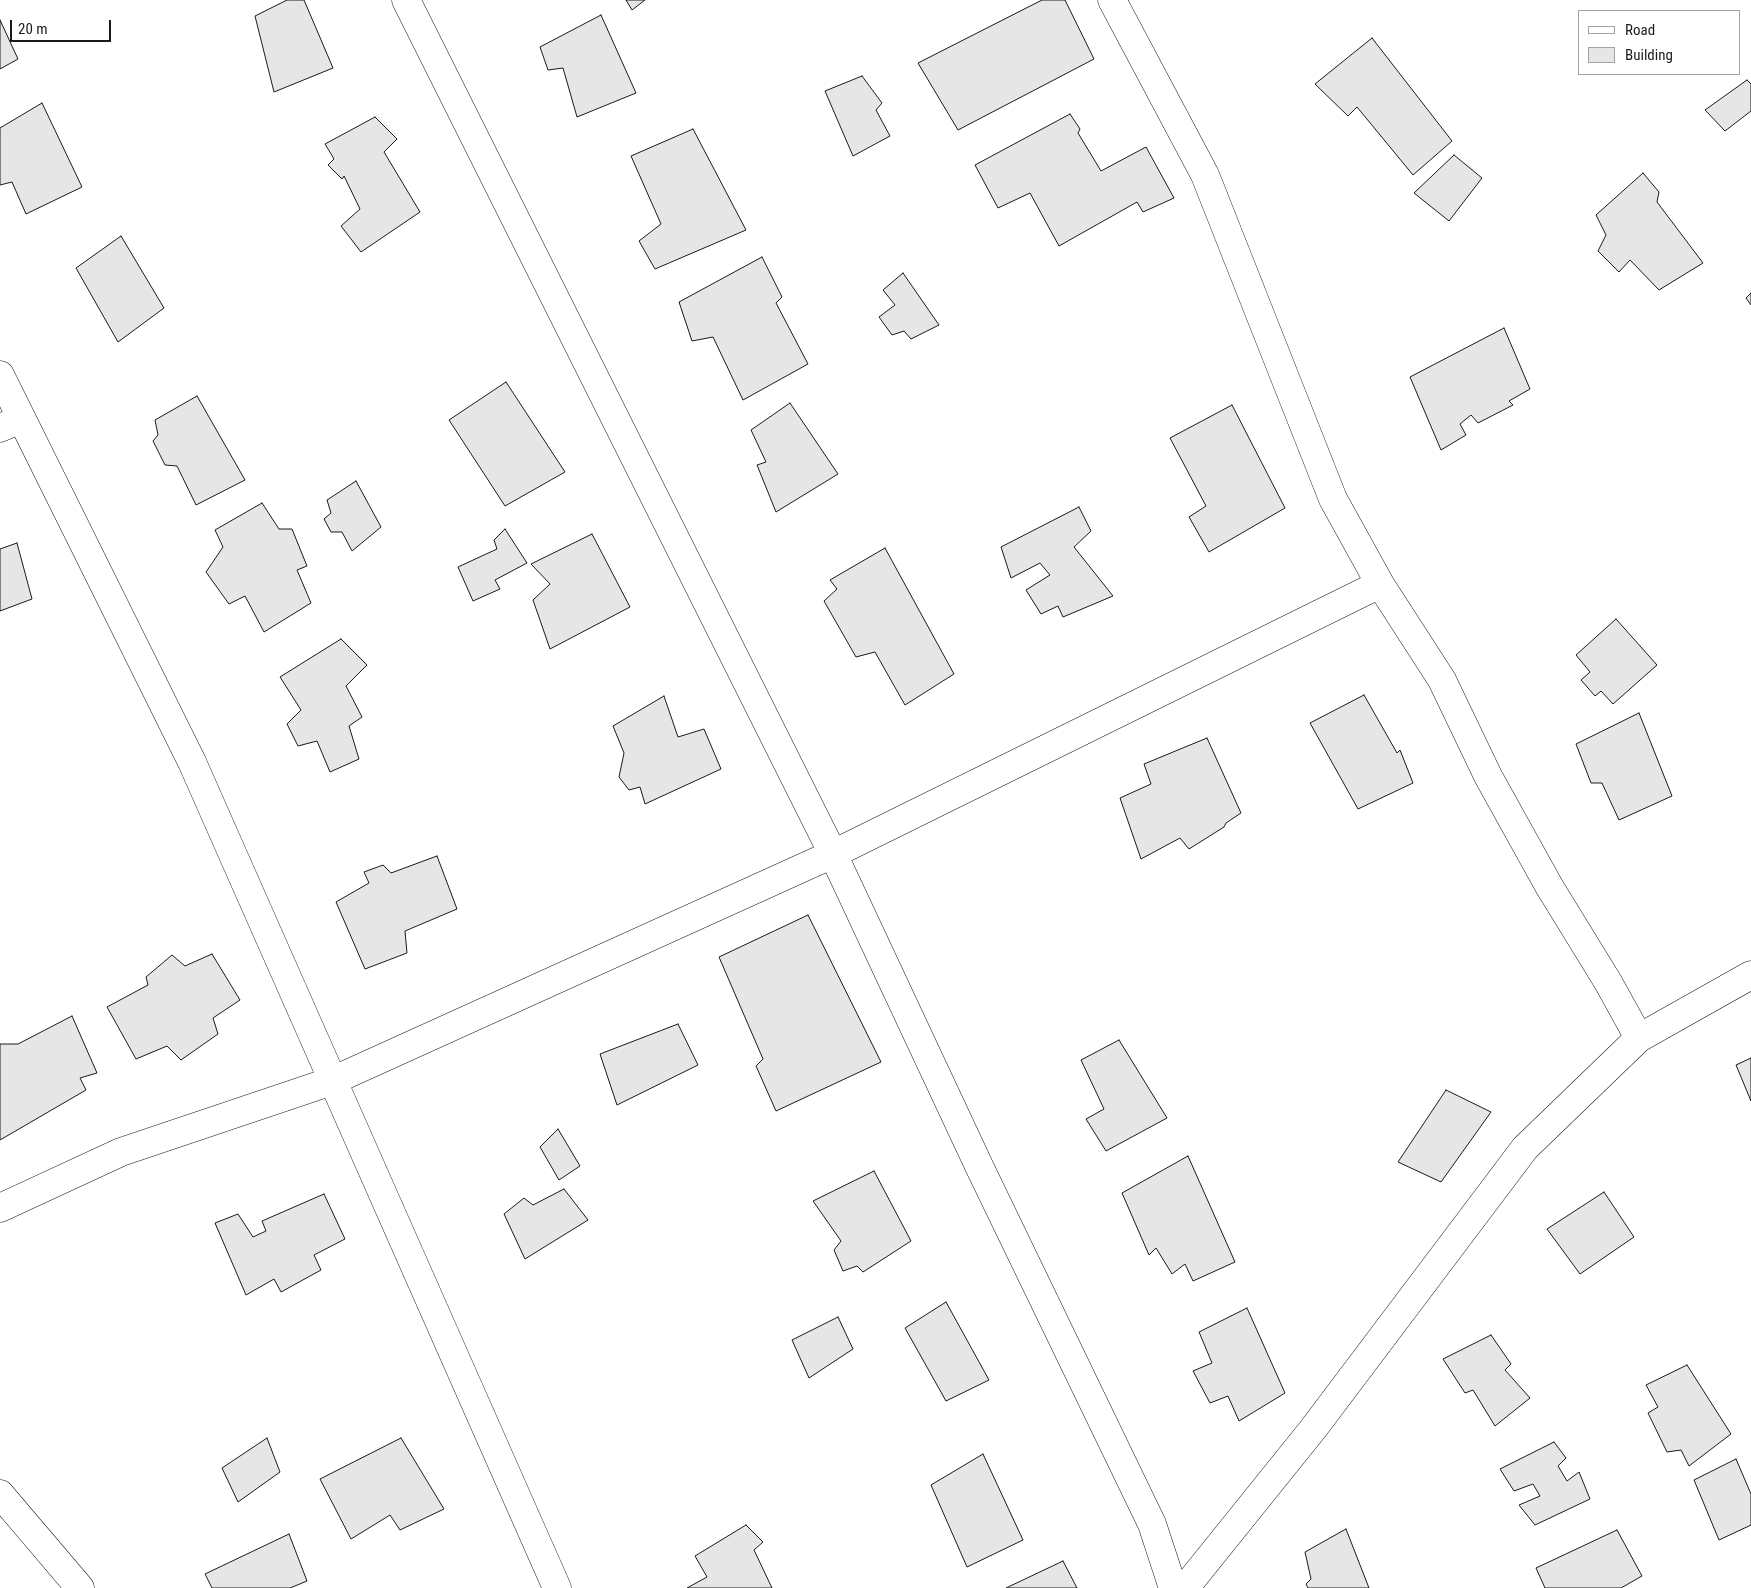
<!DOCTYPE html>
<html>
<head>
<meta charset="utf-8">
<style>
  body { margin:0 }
  #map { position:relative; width:1751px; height:1588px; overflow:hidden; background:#fff; font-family:"Roboto Condensed",sans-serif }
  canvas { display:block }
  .legend { position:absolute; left:1578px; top:10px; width:162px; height:65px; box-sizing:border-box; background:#fff; border:1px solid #a3a3a3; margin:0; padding:6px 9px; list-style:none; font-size:15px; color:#1a1a1a }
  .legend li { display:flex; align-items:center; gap:10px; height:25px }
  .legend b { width:25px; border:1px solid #a3a3a3 }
  .scale { position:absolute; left:10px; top:20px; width:101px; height:22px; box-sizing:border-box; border:2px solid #1a1a1a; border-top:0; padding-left:6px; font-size:15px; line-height:18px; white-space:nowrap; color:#1a1a1a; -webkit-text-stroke:4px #fff; paint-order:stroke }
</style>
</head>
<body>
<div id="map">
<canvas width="1751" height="1588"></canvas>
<ul class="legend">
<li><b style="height:6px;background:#fff"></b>Road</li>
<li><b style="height:14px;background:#e6e6e6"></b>Building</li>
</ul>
<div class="scale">20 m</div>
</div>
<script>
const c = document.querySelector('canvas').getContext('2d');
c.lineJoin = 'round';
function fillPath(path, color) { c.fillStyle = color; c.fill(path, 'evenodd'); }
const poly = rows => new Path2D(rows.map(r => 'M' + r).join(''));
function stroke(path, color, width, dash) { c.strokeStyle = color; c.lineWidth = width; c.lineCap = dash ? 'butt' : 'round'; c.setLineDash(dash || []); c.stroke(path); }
const building = poly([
  [287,0,304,0,333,68,274,92,255,16,287,0],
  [626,0,645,0,632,10,626,0],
  [1042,0,1065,0,1094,59,958,130,918,63,1042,0],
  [601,15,636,93,577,117,563,68,548,70,540,47,601,15],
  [0,20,18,59,0,69,0,20],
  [1372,38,1452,141,1413,175,1357,107,1348,116,1315,84,1372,38],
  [862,76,882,103,876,110,890,136,853,156,825,91,862,76],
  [1747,80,1751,84,1751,111,1725,131,1705,110,1747,80],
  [42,103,82,187,26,214,12,182,0,185,0,128,42,103],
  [1070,114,1080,129,1078,133,1101,171,1146,147,1174,198,1143,212,1137,202,1059,246,1030,193,998,208,975,165,1070,114],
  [375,117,397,139,384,152,420,212,361,252,341,226,360,209,344,176,342,179,328,165,334,159,325,144,375,117],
  [693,129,746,230,655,269,639,241,661,224,631,156,693,129],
  [1454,155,1482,178,1449,221,1414,193,1454,155],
  [1643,173,1659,192,1657,202,1703,263,1659,290,1630,260,1619,272,1598,251,1606,235,1596,215,1643,173],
  [121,236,164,308,118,342,76,268,121,236],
  [762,257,782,297,776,303,808,364,743,400,713,337,692,341,679,302,762,257],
  [903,273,939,325,911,339,904,331,892,335,879,317,895,305,883,290,903,273],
  [1751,293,1751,305,1746,298,1751,293],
  [1504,328,1530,389,1509,401,1513,405,1478,423,1471,415,1460,424,1466,435,1441,450,1410,377,1504,328],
  [506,382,565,472,505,506,449,420,506,382],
  [197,396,245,480,196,505,177,466,165,465,153,441,158,435,155,420,197,396],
  [790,403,838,474,776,512,757,465,766,462,751,430,790,403],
  [1232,405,1285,508,1209,552,1189,517,1206,506,1170,438,1232,405],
  [356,481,381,527,352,551,342,532,331,532,324,519,331,513,327,500,356,481],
  [262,503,279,529,292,529,307,566,297,570,311,603,264,632,245,596,229,604,206,572,223,547,215,530,262,503],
  [1079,507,1091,531,1074,547,1113,596,1063,617,1058,606,1041,614,1026,590,1050,575,1040,563,1011,578,1001,547,1079,507],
  [505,529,527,563,495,580,500,589,473,601,458,567,497,549,494,540,505,529],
  [592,534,630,607,550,649,533,600,550,584,531,564,592,534],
  [17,543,32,599,0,611,0,549,17,543],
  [885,548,954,674,905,705,875,652,856,657,824,601,837,589,830,580,885,548],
  [1616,619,1657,665,1613,704,1601,691,1595,696,1581,680,1590,672,1576,655,1616,619],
  [341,639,367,665,346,686,362,717,349,726,359,759,330,772,317,741,298,746,287,724,301,710,280,677,341,639],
  [1364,695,1397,753,1400,750,1413,783,1358,809,1310,723,1364,695],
  [664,696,678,737,704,729,721,769,645,804,640,787,629,790,619,777,624,753,613,726,664,696],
  [1639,713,1672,796,1619,820,1602,783,1591,783,1576,744,1639,713],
  [1207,738,1241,813,1226,823,1224,827,1189,849,1180,838,1141,859,1120,798,1151,784,1144,764,1207,738],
  [437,856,457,909,405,931,407,953,365,969,336,902,369,883,364,872,383,865,391,873,437,856],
  [808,915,881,1062,776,1111,756,1066,763,1059,719,957,808,915],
  [212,954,240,1000,213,1018,218,1034,181,1060,167,1046,136,1059,107,1007,148,985,146,977,172,955,185,966,212,954],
  [72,1016,97,1073,80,1078,86,1090,0,1140,0,1044,18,1044,72,1016],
  [678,1024,698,1065,617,1105,600,1054,678,1024],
  [1119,1040,1167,1118,1106,1151,1086,1119,1104,1109,1081,1060,1119,1040],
  [1751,1058,1751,1101,1736,1065,1751,1058],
  [1446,1090,1491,1112,1441,1182,1398,1162,1446,1090],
  [558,1129,580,1166,559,1180,540,1147,558,1129],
  [1188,1156,1235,1262,1193,1281,1185,1264,1172,1274,1156,1248,1149,1255,1122,1193,1188,1156],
  [874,1171,911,1241,863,1272,857,1266,843,1271,834,1250,841,1241,813,1201,874,1171],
  [564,1189,588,1220,525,1259,504,1214,524,1198,533,1205,564,1189],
  [1604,1192,1634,1237,1580,1274,1547,1229,1604,1192],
  [324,1194,345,1239,314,1255,321,1270,281,1292,274,1279,246,1295,215,1223,238,1214,253,1237,266,1231,262,1221,324,1194],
  [946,1302,989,1380,946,1401,905,1328,946,1302],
  [1247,1308,1285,1393,1239,1421,1228,1396,1210,1403,1193,1371,1212,1363,1199,1332,1247,1308],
  [838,1317,853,1349,809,1378,792,1340,838,1317],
  [1491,1335,1511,1364,1505,1370,1530,1398,1495,1426,1473,1390,1465,1393,1443,1359,1491,1335],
  [1687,1365,1731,1434,1689,1466,1681,1450,1667,1452,1648,1413,1658,1407,1646,1385,1687,1365],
  [267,1438,280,1472,238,1502,222,1468,267,1438],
  [401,1438,444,1509,400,1530,390,1515,351,1539,320,1479,401,1438],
  [1554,1442,1566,1458,1558,1466,1567,1481,1579,1472,1590,1499,1535,1525,1519,1505,1540,1496,1533,1484,1514,1491,1500,1469,1554,1442],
  [983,1454,1023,1540,967,1567,931,1485,983,1454],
  [1736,1459,1751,1494,1751,1525,1719,1540,1694,1480,1736,1459],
  [746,1525,763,1542,754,1550,772,1588,687,1588,707,1577,695,1556,746,1525],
  [1346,1529,1369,1588,1308,1588,1306,1584,1311,1579,1305,1552,1346,1529],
  [1617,1530,1642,1576,1621,1588,1545,1588,1536,1568,1617,1530],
  [289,1534,307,1581,290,1588,212,1588,205,1574,289,1534],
  [1063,1561,1077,1588,1006,1588,1063,1561]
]);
const street = poly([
  [406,0,833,854,980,1168,1152,1524,1173,1588],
  [1112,0,1205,175,1333,499,1380,584,1442,680,1488,776,1549,886,1608,982,1639,1038,1525,1148,1313,1429,1185,1588],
  [0,375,192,762,557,1588],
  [0,428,21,419],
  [1639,1038,1751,975],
  [0,1208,121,1152,332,1081,833,854,1380,584],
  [0,1494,80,1588]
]);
fillPath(building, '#e6e6e6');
stroke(building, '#1a1a1a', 1);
stroke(street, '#1a1a1a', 29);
stroke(street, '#fff', 28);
</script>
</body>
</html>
